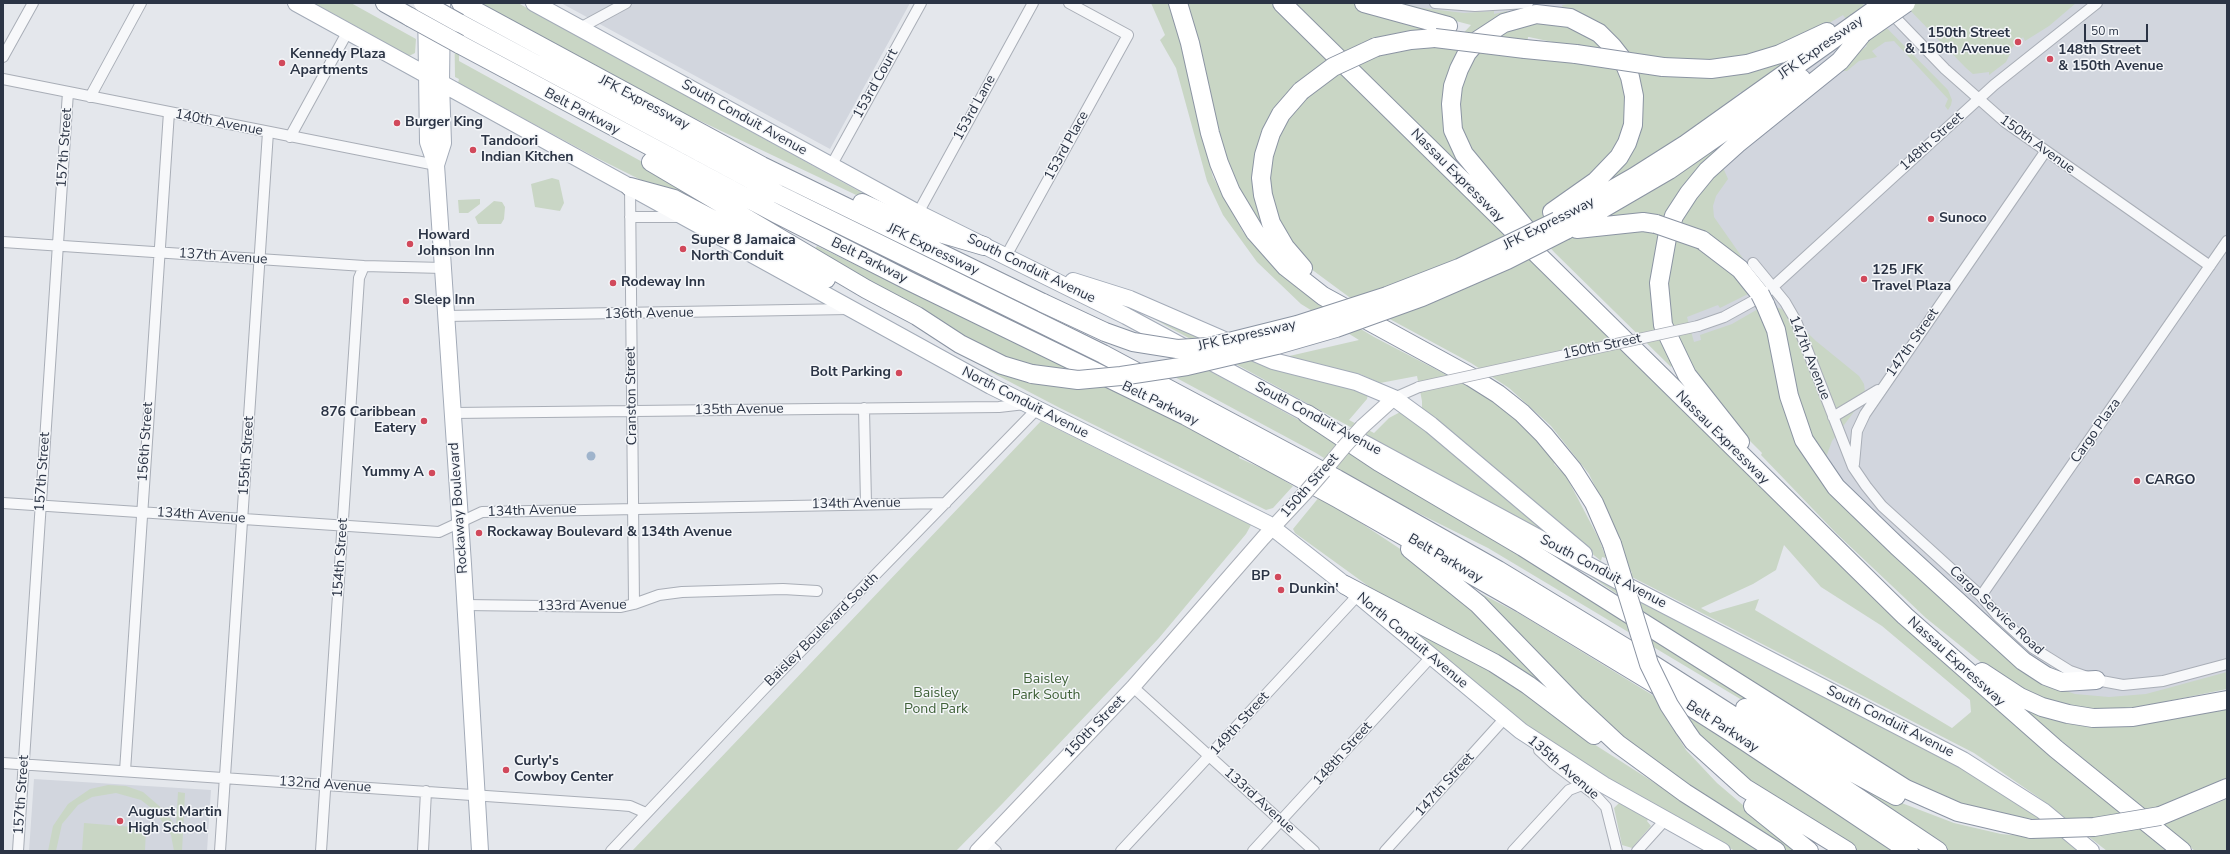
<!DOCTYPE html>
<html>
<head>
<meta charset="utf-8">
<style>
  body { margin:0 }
  #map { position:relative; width:2230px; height:854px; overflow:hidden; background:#e4e7ec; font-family:"Nunito Sans",sans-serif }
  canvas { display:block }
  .frame { position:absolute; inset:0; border:4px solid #2b3445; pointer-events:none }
  .scale { position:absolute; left:2084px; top:24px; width:64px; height:18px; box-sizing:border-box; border:2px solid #2b3445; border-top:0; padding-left:5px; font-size:12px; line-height:14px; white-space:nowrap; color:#2b3445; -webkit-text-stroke:3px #f4f6f9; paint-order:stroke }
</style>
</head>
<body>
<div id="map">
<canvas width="2230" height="854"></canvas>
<div class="frame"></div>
<div class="scale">50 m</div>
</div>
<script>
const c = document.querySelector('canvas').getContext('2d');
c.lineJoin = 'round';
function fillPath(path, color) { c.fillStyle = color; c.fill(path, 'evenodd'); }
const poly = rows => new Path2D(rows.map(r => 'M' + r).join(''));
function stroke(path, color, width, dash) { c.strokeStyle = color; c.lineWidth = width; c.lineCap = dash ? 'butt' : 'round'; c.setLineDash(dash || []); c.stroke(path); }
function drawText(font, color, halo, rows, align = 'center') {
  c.font = font + ' "Nunito Sans",sans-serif'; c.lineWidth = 3; c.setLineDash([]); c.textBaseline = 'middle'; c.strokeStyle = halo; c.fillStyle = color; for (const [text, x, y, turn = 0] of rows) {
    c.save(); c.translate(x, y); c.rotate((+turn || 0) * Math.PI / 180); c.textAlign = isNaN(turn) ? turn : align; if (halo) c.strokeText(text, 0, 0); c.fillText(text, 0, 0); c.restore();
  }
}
const built = poly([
  [561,3,910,3,830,149],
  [1389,3,2227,3,2227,678,2126,704,2058,697,1696,366,1676,304,1719,167,1588,43],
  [34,779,211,790,207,851,29,851]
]);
const green = poly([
  [314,3,351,3,416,39,415,53,409,56],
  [454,3,459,3,459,61,657,170,751,235,595,157,458,83,459,79,455,77],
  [479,3,518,3,873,199,871,202,675,109],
  [1151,3,1168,3,1181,43,1199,126,1213,177,1243,232,1291,283,1321,305,1374,337,1487,396,1517,421,1541,444,1556,461,1554,464,1566,476,1599,539,1606,558,1602,557,1601,561,1422,413,1422,401,1417,376,1380,383,1360,374,1308,364,1285,357,1359,340,1301,304,1257,262,1223,215,1207,181,1176,68,1160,40,1165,35],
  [1184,3,1275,3,1833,555,1908,626,2041,743,2170,851,2107,851,2038,797,1974,753,1630,576,1632,572,1627,569,1605,507,1589,474,1551,426,1509,388,1471,363,1349,297,1307,266,1282,236,1268,200,1267,164,1275,134,1289,110,1313,87,1305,80,1281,103,1265,129,1256,161,1257,203,1272,241,1237,190,1223,158,1190,16],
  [1784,545,1821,587,1882,626,1970,700,1971,712,1952,728,1755,610,1759,599,1710,613,1701,608,1753,584,1776,570],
  [1294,3,1353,3,1374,11,1435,27,1452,45,1471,25,1387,3,1401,3,1422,8,1464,13,1494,11,1494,14,1507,11,1509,15,1494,18,1496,21,1448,83,1468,167,1463,170],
  [1574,3,1862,3,1948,90,1952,100,1951,105,1948,110,1945,106,1948,99,1894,41,1885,42,1872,51,1877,57,1859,61,1847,71,1841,71,1838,68,1867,46,1843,15,1805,37,1740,59,1647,70,1779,60,1782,64,1743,94,1740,92,1724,107,1694,128,1634,167,1598,186,1623,158,1632,71,1564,11,1562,5],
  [1903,3,1926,4,2076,3,2049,26,2025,41,2023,37,2010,50,2011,52,2006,62,1989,75,1989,72,1973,74,1966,68],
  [1533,20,1562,21,1586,31,1612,56,1627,89,1626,130,1572,237,1638,198,1742,130,1659,239,1673,364,1671,367,1555,253,1523,218,1466,147,1456,107,1470,59,1512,25],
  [1528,37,1529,37,1590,50,1526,53],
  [1721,163,1728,179,1716,196,1713,206,1714,217,1751,270,1752,287,1748,294,1720,308,1718,305,1687,317,1694,342,1701,340,1700,335,1732,324,1758,309,1771,306,1782,309,1789,315,1816,341,1859,376,1864,384,1865,392,1862,401,1832,441,1825,460,1828,481,2045,684,2075,694,2109,697,2146,694,2227,672,2227,689,2144,706,2105,710,2065,706,2025,692,1993,672,1926,618,1836,533,1761,455,1762,453,1741,432,1678,348,1662,289,1680,210],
  [552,178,559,180,564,203,560,211,535,207,531,184],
  [480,199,480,204,468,213,459,213,458,200],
  [494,201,502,202,505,207,504,219,501,224,478,224,475,217],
  [817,246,1121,393,1240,455,1239,458,1270,472,1293,486,1273,508,1266,510,1060,408,989,371,982,349,814,250],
  [1145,314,1368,394,1367,399,1349,420,1374,433,1389,418,1404,410,1552,538],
  [1206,369,1379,464,1765,707,1762,712,1488,548,1328,468,1321,462,1324,458,1316,453,1171,375],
  [1041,421,1251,525,1246,534,1159,638,1003,803,956,851,632,851],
  [1320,496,1426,566,1576,710,1371,588,1295,533,1293,529],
  [1583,571,1953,763,2036,815,2079,851,1949,851,1801,750,1899,802,1954,823,2001,834,2033,837,2034,819,2002,815,1964,805,1932,793,1889,769,1654,619],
  [1476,591,1520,614,1819,797,1897,851,1856,851,1763,795,1711,747,1687,720,1657,702,1686,750,1717,783,1797,851,1785,851,1633,753],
  [1407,626,1480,662,1524,691,1586,739,1761,851,1735,851,1569,757,1510,712],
  [2011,699,2046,714,2227,706,2227,779,2192,794,2168,822,2227,799,2227,851,2195,851],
  [108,785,126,786,143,792,165,811,176,827,178,792,185,793,182,851,174,851,171,835,155,811,141,800,116,793,92,797,78,805,62,824,56,851,48,851,53,826,68,804,90,789],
  [1620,802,1649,818,1647,821,1651,826,1632,848,1622,845,1614,808],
  [84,823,146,828,145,851,82,851]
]);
const water = poly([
  '586.5 456a4.5 4.5 0 1 1 9 0a4.5 4.5 0 1 1-9 0Z'
]);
const minor = poly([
  [1435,3,1475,6,1528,3],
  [1888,10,1945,69,2005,122,2210,266],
  [580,28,626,3],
  [3,57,33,3],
  [3,79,436,165],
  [90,97,141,3],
  [290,137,348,31],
  [831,166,921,3],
  [630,187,634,604],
  [918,213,1033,3],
  [630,217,682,217],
  [3,242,364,266,443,268],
  [1006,256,1128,35,1069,3],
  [1753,263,1785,302,1796,321,1853,467,1866,486,1882,506,1981,596,1998,616,2033,648,2070,671,2096,680,2123,685,2163,681,2227,664],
  [446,316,849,309],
  [1698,326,1724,317,1764,295,1994,85,2097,3],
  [1394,398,1419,387],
  [864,408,866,504],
  [453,413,999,407,1025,404],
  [1833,417,1878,390],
  [1854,464,1857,431,1865,414,2045,152],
  [3,503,439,532,482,512,946,503],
  [1981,596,2227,241],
  [465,605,621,607,634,604,659,595,682,592,783,589,817,591],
  [1133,687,1314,851],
  [1539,750,1554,764,1595,795,1606,807,1617,851],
  [3,763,618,805,630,806,646,813],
  [125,771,169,112],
  [986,842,996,851],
  [18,851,68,92],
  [220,851,268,132],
  [321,851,359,278,364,266],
  [423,851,426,791],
  [611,851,763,690,1036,410],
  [1121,851,1358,595],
  [1253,851,1431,657],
  [1385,851,1505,718],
  [1513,851,1569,790,1582,785],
  [1637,851,1666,819]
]);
const secondary = poly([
  [1362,427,1394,398],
  [1324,471,1343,448],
  [977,851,1133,687,1263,538,1305,493]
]);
const primary = poly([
  [296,3,991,386,1268,524,1358,595,1521,731,1604,785,1722,851],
  [426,3,428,142,436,165,463,564,480,851],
  [534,3,918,213,1126,316,1317,419],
  [436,165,443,143,441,83,442,3],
  [1073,281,1130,299,1273,361,1356,382,1394,398,1431,425,1584,554],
  [1358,440,1620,582,1963,760,2043,811,2091,851]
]);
const motorway = poly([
  [385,3,410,17],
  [461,3,762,166,1043,303],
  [1178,3,1190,43,1210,133,1219,163,1231,192,1255,232,1286,267,1323,296,1471,377,1498,394,1522,413,1544,435,1573,470,1594,503,1612,544],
  [1282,3,1905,616,2056,749,2182,851],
  [1364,3,1448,26],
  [459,23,778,194,1103,354,1337,479,1498,570,1649,662,1799,758,1938,851],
  [459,44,777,214,909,281,1186,416,1337,498,1521,603,1655,684,1746,742,1909,851],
  [1376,47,1411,40,1435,38],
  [1525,49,1576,54],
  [1663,67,1711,69,1747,64,1780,54,1827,32],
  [1301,91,1281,114,1271,133,1264,155,1261,178,1263,195,1271,223,1285,247,1303,268],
  [651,162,866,289,917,316,960,344,1002,365,1032,374],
  [630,187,674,199,826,279],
  [862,203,909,224,984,246],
  [1557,221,1634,177,1686,144,1856,23],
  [1577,229,1643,222,1656,224],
  [1527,230,1464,154,1453,130,1451,104,1453,86,1459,69,1467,53,1478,40,1504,23,1536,14,1570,18,1599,33,1612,46,1623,60,1630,77,1634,96,1633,125,1627,143,1619,157,1596,181,1552,212],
  [1566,230,1669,170,1801,78],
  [1702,240,1740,269,1760,294],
  [1765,304,1776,330,1789,396,1804,440,1836,487,1897,546,2023,661,2046,676,2062,682,2096,680],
  [1307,414,1379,462,1523,547,1906,789,1958,812,2031,829],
  [1740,442,1687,375,1663,325,1659,283,1667,238,1674,216,1689,193,1707,171,1737,144,1840,61,1863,33],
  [1410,549,1478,604,1575,704,1618,744,1685,793,1776,851],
  [1345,585,1494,663,1528,685,1594,735],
  [1982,672,2020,697,2042,707,2068,714,2093,718,2133,717,2227,700],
  [1745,708,1850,771,1896,796],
  [1684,728,1693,741,1745,788,1847,851],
  [1753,806,1809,851],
  [2160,816,2227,788]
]);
const minorBridge = poly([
  [1419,387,1698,326]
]);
const secondaryBridge = poly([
  [1343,448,1362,427],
  [1305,493,1324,471]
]);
const motorwayBridge = poly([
  [423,3,459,23],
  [410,17,459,44],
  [1856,23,1884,3],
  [1863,33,1906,3],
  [1435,38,1525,49],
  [1576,54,1663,67],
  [1301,91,1333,67,1376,47],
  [1656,224,1702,240],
  [1760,294,1765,304],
  [1043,303,1105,332,1133,342,1177,349,1209,347,1297,325,1387,296,1459,268,1557,221],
  [1032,374,1078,380,1121,376,1187,366,1277,345,1336,328,1422,297,1507,260,1566,230],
  [1612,544,1649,664,1669,705,1684,728],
  [2031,829,2094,827,2160,816]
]);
const markers = [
  [2018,42,4,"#d1495b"],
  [2050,59,4,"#d1495b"],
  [282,63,4,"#d1495b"],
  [397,123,4,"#d1495b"],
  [473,150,4,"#d1495b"],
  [1931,219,4,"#d1495b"],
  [410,244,4,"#d1495b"],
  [683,249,4,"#d1495b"],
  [1864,279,4,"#d1495b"],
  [613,283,4,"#d1495b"],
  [406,301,4,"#d1495b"],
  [899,373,4,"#d1495b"],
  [424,421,4,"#d1495b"],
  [432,473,4,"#d1495b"],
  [2137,481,4,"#d1495b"],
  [479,533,4,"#d1495b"],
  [1278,577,4,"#d1495b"],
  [1281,590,4,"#d1495b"],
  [506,770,4,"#d1495b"],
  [120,821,4,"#d1495b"]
];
const poiNames = [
  ["150th Street",2010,34,"right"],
  ["& 150th Avenue",2010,50,"right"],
  ["148th Street",2058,51],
  ["& 150th Avenue",2058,67],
  ["Kennedy Plaza",290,55],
  ["Apartments",290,71],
  ["Burger King",405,123],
  ["Tandoori",481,142],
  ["Indian Kitchen",481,158],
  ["Sunoco",1939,219],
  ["Howard",418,236],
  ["Johnson Inn",418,252],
  ["Super 8 Jamaica",691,241],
  ["North Conduit",691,257],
  ["125 JFK",1872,271],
  ["Travel Plaza",1872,287],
  ["Rodeway Inn",621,283],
  ["Sleep Inn",414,301],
  ["Bolt Parking",891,373,"right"],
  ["876 Caribbean",416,413,"right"],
  ["Eatery",416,429,"right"],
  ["Yummy A",424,473,"right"],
  ["CARGO",2145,481],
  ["Rockaway Boulevard & 134th Avenue",487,533],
  ["BP",1270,577,"right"],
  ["Dunkin'",1289,590],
  ["Curly's",514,762],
  ["Cowboy Center",514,778],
  ["August Martin",128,813],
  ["High School",128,829]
];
const streetNames = [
  ["JFK Expressway",1821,48,-35],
  ["153rd Court",876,84,-61],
  ["JFK Expressway",644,103,28],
  ["153rd Lane",975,108,-61],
  ["Belt Parkway",582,112,28],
  ["South Conduit Avenue",744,118,29],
  ["140th Avenue",219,123,11],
  ["148th Street",1932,142,-42],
  ["150th Avenue",2037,145,36],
  ["153rd Place",1067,146,-61],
  ["157th Street",65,148,-86],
  ["Nassau Expressway",1457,176,45],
  ["JFK Expressway",1549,224,-27],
  ["JFK Expressway",933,250,26],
  ["137th Avenue",223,257,4],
  ["Belt Parkway",869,261,27],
  ["South Conduit Avenue",1031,269,26],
  ["136th Avenue",649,314,-1],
  ["JFK Expressway",1247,336,-13],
  ["147th Street",1913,343,-55],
  ["150th Street",1602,347,-12],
  ["147th Avenue",1809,358,68],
  ["Cranston Street",632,396,-91],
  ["North Conduit Avenue",1025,403,27],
  ["Belt Parkway",1160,404,26],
  ["135th Avenue",739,410,-1],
  ["South Conduit Avenue",1318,419,28],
  ["Cargo Plaza",2096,431,-55],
  ["Nassau Expressway",1722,438,45],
  ["156th Street",146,442,-86],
  ["155th Street",247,456,-86],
  ["157th Street",43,472,-86],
  ["150th Street",1310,486,-49],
  ["134th Avenue",856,504,-1],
  ["Rockaway Boulevard",459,508,-94],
  ["134th Avenue",532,511,-2],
  ["134th Avenue",201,516,4],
  ["154th Street",341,558,-86],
  ["Belt Parkway",1445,559,30],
  ["South Conduit Avenue",1603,572,28],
  ["133rd Avenue",582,606,-1],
  ["Cargo Service Road",1996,611,43],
  ["Baisley Boulevard South",822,630,-45],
  ["North Conduit Avenue",1412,641,40],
  ["Nassau Expressway",1956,662,42],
  ["South Conduit Avenue",1890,722,27],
  ["149th Street",1240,724,-48],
  ["150th Street",1095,727,-46],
  ["Belt Parkway",1722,727,33],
  ["148th Street",1343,754,-48],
  ["135th Avenue",1563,768,41],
  ["132nd Avenue",325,785,4],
  ["147th Street",1445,785,-48],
  ["157th Street",22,795,-86],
  ["133rd Avenue",1259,801,42]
];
const parkNames = [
  ["Baisley",1046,680],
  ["Park South",1046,696],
  ["Baisley",936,694],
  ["Pond Park",936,710]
];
fillPath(built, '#d2d6de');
fillPath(green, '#c9d6c5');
fillPath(water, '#9fb4cc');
stroke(minor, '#a9aeb7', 12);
stroke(secondary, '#a9aeb7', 16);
stroke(primary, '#a3abb8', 18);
stroke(motorway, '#8b94a3', 20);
stroke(minor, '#f7f8fa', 10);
stroke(secondary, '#fff', 14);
stroke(primary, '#fff', 16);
stroke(motorway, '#fff', 18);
stroke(minorBridge, '#a9aeb7', 12, []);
stroke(secondaryBridge, '#a9aeb7', 16, []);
stroke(motorwayBridge, '#8b94a3', 20, []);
stroke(minorBridge, '#f7f8fa', 10);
stroke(secondaryBridge, '#fff', 14);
stroke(motorwayBridge, '#fff', 18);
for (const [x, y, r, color] of markers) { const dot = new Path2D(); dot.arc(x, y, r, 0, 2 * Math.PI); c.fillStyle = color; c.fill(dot); stroke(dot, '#f4f6f9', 1.5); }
drawText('bold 14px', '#2b3445', '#f4f6f9', poiNames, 'left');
drawText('14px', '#2b3445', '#f4f6f9', streetNames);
drawText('14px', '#3f6138', '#f4f6f9', parkNames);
</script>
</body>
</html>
